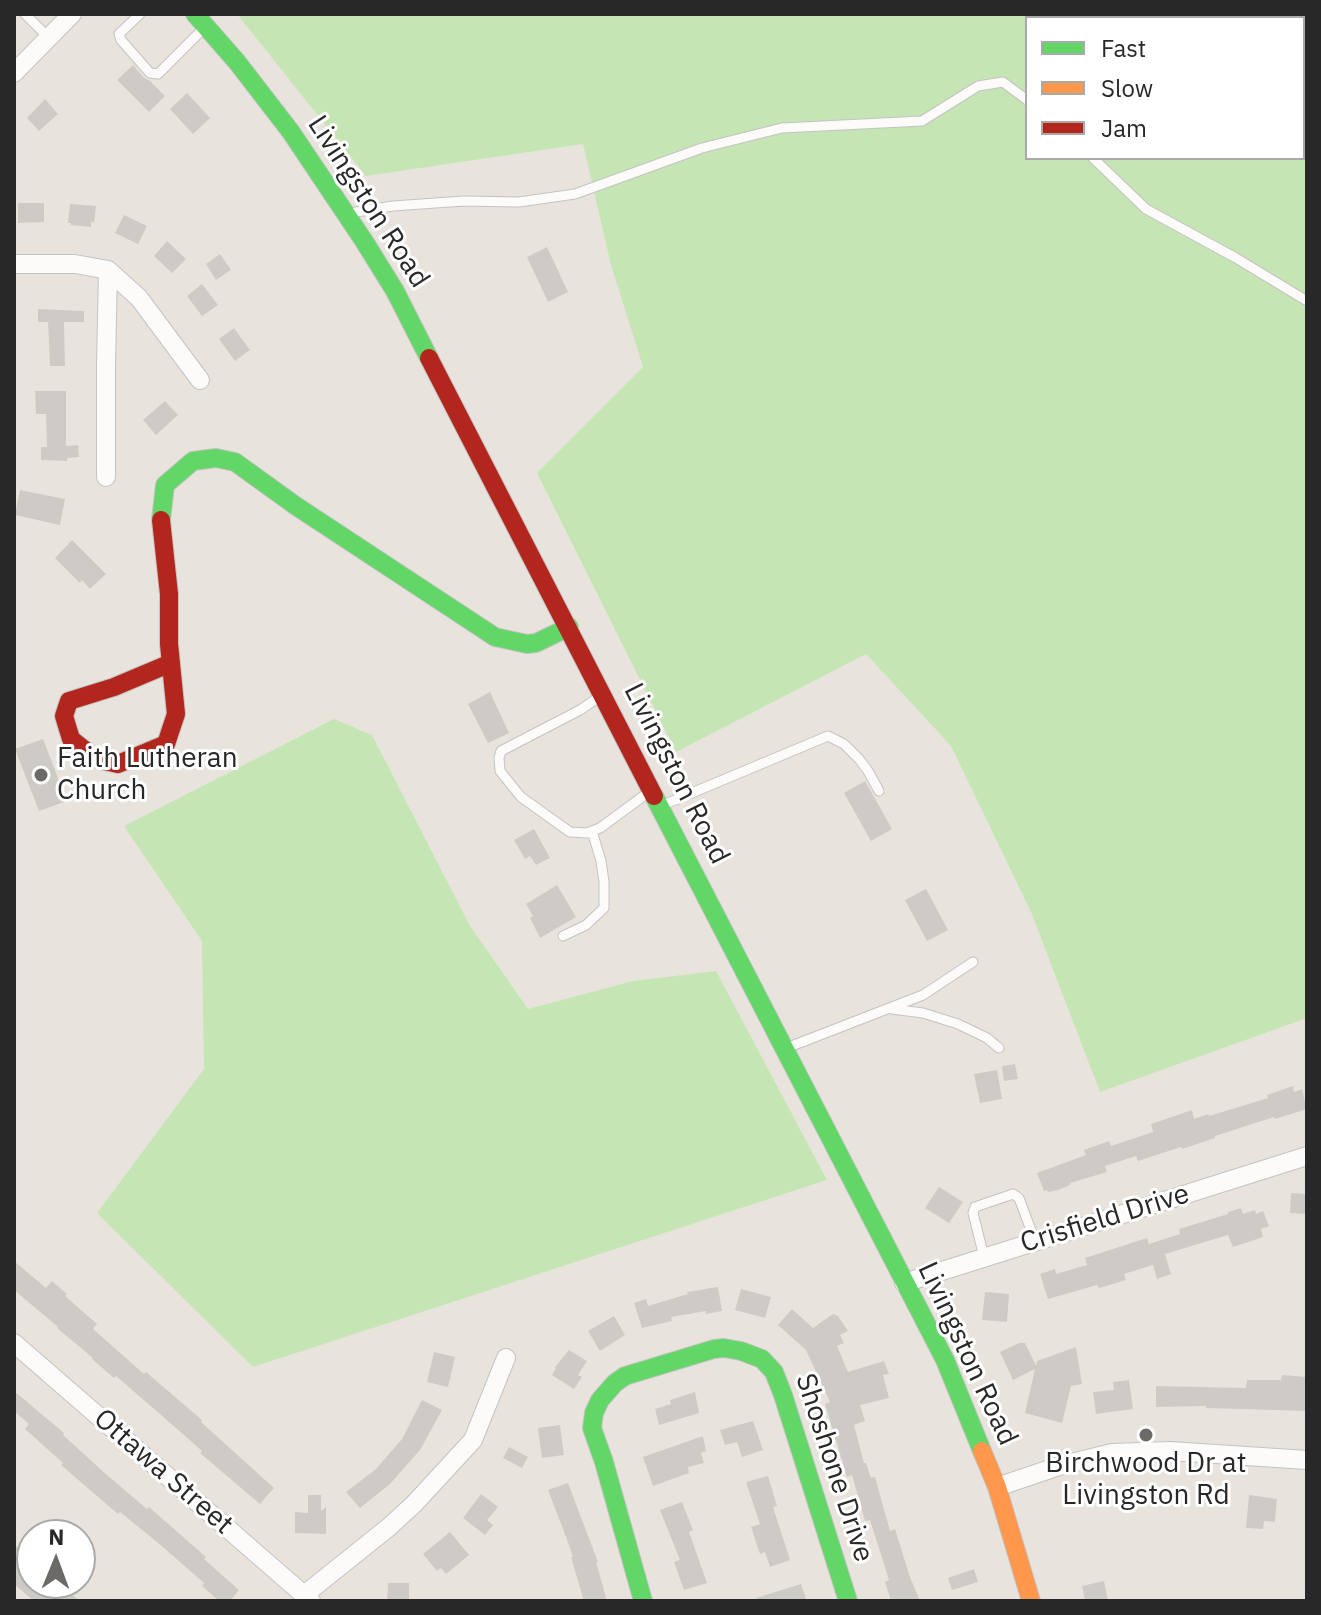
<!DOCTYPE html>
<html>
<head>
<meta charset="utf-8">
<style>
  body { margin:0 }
  #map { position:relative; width:1321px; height:1615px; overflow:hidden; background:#e8e4dd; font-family:"IBM Plex Sans",sans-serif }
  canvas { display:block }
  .frame { position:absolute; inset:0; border:16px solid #282828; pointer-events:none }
  .legend { position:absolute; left:1025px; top:16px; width:280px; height:144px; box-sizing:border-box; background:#fff; border:2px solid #a9a9a9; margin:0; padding:10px 14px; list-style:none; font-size:24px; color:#282828 }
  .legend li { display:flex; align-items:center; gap:16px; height:40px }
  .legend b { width:40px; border:2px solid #a9a9a9 }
  .north { position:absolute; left:16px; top:1519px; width:80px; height:80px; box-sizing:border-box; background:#fff; border:2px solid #a9a9a9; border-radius:50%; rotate:1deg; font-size:22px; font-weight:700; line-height:32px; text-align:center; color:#282828 }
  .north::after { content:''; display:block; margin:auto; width:28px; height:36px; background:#6b6a67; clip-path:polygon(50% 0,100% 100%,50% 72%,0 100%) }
</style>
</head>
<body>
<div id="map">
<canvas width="1321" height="1615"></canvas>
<div class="frame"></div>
<ul class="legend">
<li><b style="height:10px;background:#63d668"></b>Fast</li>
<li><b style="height:10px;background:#ff974d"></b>Slow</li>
<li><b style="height:10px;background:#b3261e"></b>Jam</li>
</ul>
<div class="north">N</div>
</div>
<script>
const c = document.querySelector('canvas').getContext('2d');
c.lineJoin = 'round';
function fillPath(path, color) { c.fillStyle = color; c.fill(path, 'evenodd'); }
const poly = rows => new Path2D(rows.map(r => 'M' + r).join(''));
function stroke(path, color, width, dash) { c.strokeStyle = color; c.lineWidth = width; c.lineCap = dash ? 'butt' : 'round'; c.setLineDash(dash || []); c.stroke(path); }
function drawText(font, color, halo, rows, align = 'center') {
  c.font = font + ' "IBM Plex Sans",sans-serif'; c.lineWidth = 6; c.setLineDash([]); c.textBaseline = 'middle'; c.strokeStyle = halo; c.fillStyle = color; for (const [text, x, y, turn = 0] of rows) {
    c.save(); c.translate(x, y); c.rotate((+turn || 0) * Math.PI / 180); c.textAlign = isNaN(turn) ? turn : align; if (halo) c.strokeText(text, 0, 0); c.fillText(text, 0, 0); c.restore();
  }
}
const green = poly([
  [237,14,1307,14,1307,1018,1100,1092,1031,912,951,746,866,654,676,752,537,473,643,367,611,265,583,144,366,176],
  [1027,18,1303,18,1303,158,1027,158],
  [334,719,372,735,470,926,528,1009,633,981,716,971,827,1180,253,1367,97,1213,204,1069,202,941,124,826]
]);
const building = poly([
  [133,65,144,78,150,81,165,96,149,112,117,80],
  [187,93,210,118,193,134,170,109],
  [45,99,58,114,39,131,27,118],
  [18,203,44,203,44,222,18,223],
  [70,204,96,206,94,223,91,221,91,227,71,225,71,223,68,223],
  [124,215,147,226,138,244,115,233],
  [167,241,186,259,172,273,154,256],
  [547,247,568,292,548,302,527,257],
  [220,254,231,270,216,280,206,264],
  [202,284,218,305,202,316,187,296],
  [38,309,84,311,84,322,64,322,65,366,50,366,48,322,38,322],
  [234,328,250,350,235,361,219,339],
  [35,391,66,391,66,446,78,445,79,457,67,458,67,461,41,460,41,447,47,447,46,414,36,414],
  [165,401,178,415,156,435,143,420],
  [20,490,65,499,60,525,15,515],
  [72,540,106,574,90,589,82,580,80,583,55,558],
  [490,692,509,733,488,743,468,704],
  [43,739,67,801,39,811,15,749],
  [865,781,892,829,871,841,844,793],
  [534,829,550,858,536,865,530,856,525,859,514,840],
  [557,885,576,917,540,938,530,918,533,916,526,904],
  [926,889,948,930,927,941,905,900],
  [1015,1064,1018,1079,1004,1081,1002,1066],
  [997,1070,1002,1099,980,1103,974,1074],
  [1293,1086,1294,1092,1302,1089,1307,1109,1275,1119,1274,1117,1215,1136,1215,1138,1182,1149,1181,1147,1138,1161,1136,1156,1105,1166,1107,1172,1070,1183,1070,1185,1058,1190,1048,1192,1047,1190,1044,1191,1037,1173,1086,1155,1084,1150,1109,1141,1111,1146,1153,1132,1151,1124,1192,1110,1194,1119,1208,1114,1209,1116,1268,1098,1267,1095],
  [939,1187,963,1202,949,1223,925,1208],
  [1291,1193,1307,1194,1307,1214,1290,1213],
  [1241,1208,1243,1214,1255,1210,1256,1214,1263,1211,1269,1226,1261,1229,1263,1237,1233,1247,1228,1235,1165,1254,1171,1274,1157,1279,1153,1265,1124,1274,1126,1280,1099,1288,1097,1285,1048,1299,1040,1274,1055,1269,1056,1274,1087,1265,1085,1258,1147,1238,1149,1244,1180,1234,1179,1229,1228,1214,1228,1212],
  [14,1261,46,1288,52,1281,67,1294,65,1296,97,1324,93,1329,144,1374,146,1372,202,1420,201,1422,274,1488,260,1504,200,1453,202,1451,160,1414,116,1376,114,1378,92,1359,93,1358,57,1328,58,1327,14,1290],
  [718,1287,722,1311,706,1314,706,1311,671,1317,672,1321,642,1328,634,1303,646,1299,648,1306,688,1294,687,1292],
  [741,1289,771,1297,765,1318,735,1310],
  [985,1292,1009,1294,1007,1322,982,1320],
  [792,1309,813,1328,833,1314,838,1316,848,1331,840,1335,844,1343,837,1346,848,1372,884,1361,889,1374,883,1375,889,1398,860,1405,865,1421,854,1425,864,1463,866,1463,871,1478,875,1477,890,1531,895,1529,910,1577,920,1601,891,1601,885,1582,889,1580,870,1520,865,1521,852,1475,847,1477,825,1404,830,1402,806,1350,778,1325],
  [614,1316,625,1335,600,1351,588,1331],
  [1019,1343,1025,1343,1036,1366,1037,1361,1076,1347,1082,1384,1071,1386,1062,1423,1025,1413,1035,1369,1013,1380,1000,1352],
  [569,1350,587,1361,578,1375,582,1377,574,1389,552,1375,556,1368,555,1367],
  [434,1352,455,1357,448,1387,427,1382],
  [1282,1375,1307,1377,1307,1411,1206,1408,1206,1406,1156,1407,1156,1386,1246,1388,1247,1380,1281,1380],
  [1129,1380,1133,1409,1096,1414,1093,1392,1114,1390,1113,1382],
  [14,1391,64,1433,63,1435,107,1475,147,1509,149,1507,206,1557,204,1559,239,1590,230,1601,219,1601,202,1586,204,1583,157,1542,120,1512,118,1514,61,1465,63,1463,25,1429,29,1424,14,1411],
  [695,1392,699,1413,659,1425,655,1409,671,1404,670,1400],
  [422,1400,442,1410,420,1450,390,1484,360,1508,346,1492,376,1469,402,1439],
  [753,1421,763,1450,742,1457,737,1442,725,1445,720,1430],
  [560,1425,564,1455,542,1458,538,1428],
  [703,1436,706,1451,701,1453,704,1463,688,1467,689,1473,653,1486,643,1457],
  [509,1447,528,1457,522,1468,503,1458],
  [768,1476,777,1506,773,1507,790,1560,770,1567,765,1552,760,1554,751,1527,760,1524,746,1482],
  [568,1483,598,1562,596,1562,607,1601,584,1601,571,1557,573,1557,568,1542,548,1490],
  [481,1494,498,1507,487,1520,493,1525,485,1535,463,1518],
  [308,1495,321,1495,321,1511,326,1507,326,1534,295,1533,295,1512,308,1513],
  [1249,1495,1277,1499,1275,1522,1264,1521,1263,1529,1246,1528],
  [682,1502,693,1530,689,1532,707,1583,684,1590,674,1562,680,1560,660,1510],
  [450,1532,469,1555,446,1574,441,1568,437,1571,423,1554],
  [14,1544,30,1557,24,1564,32,1571,32,1583,58,1583,80,1601,34,1601,14,1584],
  [974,1569,978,1582,952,1590,948,1578],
  [1104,1581,1108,1601,1085,1601,1082,1586],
  [388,1583,409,1583,409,1601,387,1601],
  [801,1584,807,1601,757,1601,756,1598]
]);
const lane = poly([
  [25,14,49,38],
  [140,14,119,34,121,40,150,73,158,74,205,27],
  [1093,158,1146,209,1236,258,1307,301],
  [350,213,393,206,464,201,519,202,575,194,702,148,782,128,922,121,978,86,1003,82,1027,100],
  [599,697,580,710,501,751,499,758,500,771,521,797,570,832,587,833,600,828,649,792],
  [663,805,828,736,844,744,859,759,868,771,879,791],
  [563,936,586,925,604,908,604,882,601,861,592,831],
  [892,1009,923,1013,958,1024,987,1038,999,1048],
  [789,1047,923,995,973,962],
  [984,1257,973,1213,975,1207,1013,1194,1019,1198,1035,1241]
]);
const street = poly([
  [14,73,72,14],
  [14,264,75,264,108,270,139,298,200,380],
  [106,477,106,366,108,270],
  [904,1283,1307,1156],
  [14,1343,311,1601],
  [997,1487,1059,1466,1112,1453,1170,1451,1307,1460],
  [304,1595,389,1527,414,1504,473,1440,506,1358]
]);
const fast = poly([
  [195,14,237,62,291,132,364,241,395,291,429,358],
  [161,520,165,485,193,461,216,458,235,462,296,506,495,637,527,644,536,643,569,627],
  [654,796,945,1360,982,1451],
  [643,1601,604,1462,592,1428,594,1413,600,1400,615,1383,625,1376,714,1349,724,1348,741,1351,762,1359,774,1372,783,1395,848,1601]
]);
const slow = poly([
  [982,1451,997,1487,1031,1601]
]);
const jam = poly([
  [429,358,654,796],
  [161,520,169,594,169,644,176,714,166,744,118,764,96,759,71,739,64,716,69,701,114,687,171,663]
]);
const markers = [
  [41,775,8,"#6b6a67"],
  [1146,1435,8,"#6b6a67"]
];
const streetNames = [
  ["Livingston Road",368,202,57],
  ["Livingston Road",676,774,63],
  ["Crisfield Drive",1105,1219,-17],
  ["Livingston Road",967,1354,65],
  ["Shoshone Drive",834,1468,72],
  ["Ottawa Street",163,1472,41]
];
const poiNames = [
  ["Faith Lutheran",57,759],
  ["Church",57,791],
  ["Birchwood Dr at",1146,1464,"center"],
  ["Livingston Rd",1146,1496,"center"]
];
fillPath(green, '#c6e5b4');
fillPath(building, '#cecbc7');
stroke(lane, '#c4c3c3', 11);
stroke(street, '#c4c3c3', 20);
stroke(fast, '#c4c3c3', 20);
stroke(slow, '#c4c3c3', 20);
stroke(jam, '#c4c3c3', 20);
stroke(lane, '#fcfbfa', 9);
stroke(street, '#fcfbfa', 18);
stroke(fast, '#63d668', 18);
stroke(slow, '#ff974d', 18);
stroke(jam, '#b3261e', 18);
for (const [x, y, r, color] of markers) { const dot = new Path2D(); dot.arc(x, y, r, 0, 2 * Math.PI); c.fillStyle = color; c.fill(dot); stroke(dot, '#fff', 3); }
drawText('28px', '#282828', '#fff', streetNames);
drawText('28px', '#282828', '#fff', poiNames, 'left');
</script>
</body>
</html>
